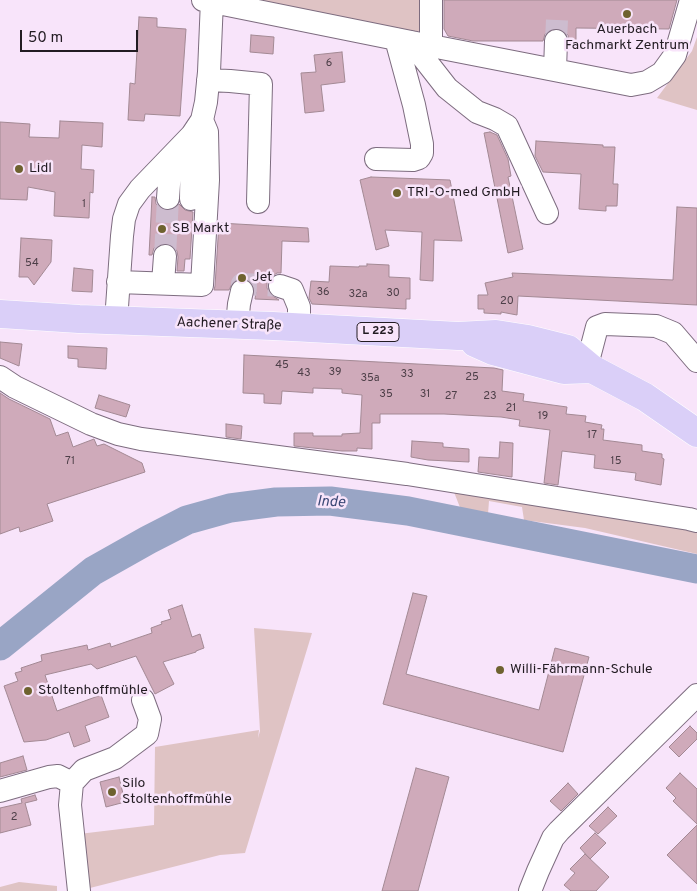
<!DOCTYPE html>
<html>
<head>
<meta charset="utf-8">
<style>
  body { margin:0 }
  #map { position:relative; width:697px; height:891px; overflow:hidden; background:#f8e4fa; font-family:Overpass,sans-serif }
  canvas { display:block }
  .scale { position:absolute; left:20px; top:30px; width:118px; height:22px; box-sizing:border-box; border:2px solid #221b22; border-top:0; padding-left:6px; font-size:15px; line-height:18px; white-space:nowrap; color:#221b22; -webkit-text-stroke:4px #f8e4fa; paint-order:stroke }
</style>
</head>
<body>
<div id="map">
<canvas width="697" height="891"></canvas>
<div class="scale">50 m</div>
</div>
<script>
const c = document.querySelector('canvas').getContext('2d');
c.lineJoin = 'round';
function fillPath(path, color) { c.fillStyle = color; c.fill(path, 'evenodd'); }
const poly = rows => new Path2D(rows.map(r => 'M' + r).join(''));
function stroke(path, color, width, dash) { c.strokeStyle = color; c.lineWidth = width; c.lineCap = dash ? 'butt' : 'round'; c.setLineDash(dash || []); c.stroke(path); }
function drawText(font, color, halo, rows, align = 'center') {
  c.font = font + ' Overpass,sans-serif'; c.lineWidth = 5; c.setLineDash([]); c.textBaseline = 'middle'; c.strokeStyle = halo; c.fillStyle = color; for (const [text, x, y, turn = 0] of rows) {
    c.save(); c.translate(x, y); c.rotate((+turn || 0) * Math.PI / 180); c.textAlign = isNaN(turn) ? turn : align; if (halo) c.strokeText(text, 0, 0); c.fillText(text, 0, 0); c.restore();
  }
}
const green = poly([
  [259,0,425,0,421,30,410,35],
  [697,37,697,110,657,98,692,51],
  [452,487,697,524,697,554,585,528,524,520,522,507,489,501,488,514,461,510],
  [254,628,312,633,245,853,220,855,86,889,79,834,154,825,155,747,259,730,258,738,260,731],
  [19,882,57,886,57,891,0,891,0,887]
]);
const river = poly([
  [0,646,93,571,148,540,187,520,230,508,276,502,330,501,408,511,697,569]
]);
const building = poly([
  [444,0,677,0,669,29,576,28,576,41,569,41,568,35,563,30,557,28,549,30,545,34,543,41,473,41,448,36,444,29,444,0],
  [139,17,157,18,157,27,186,29,180,116,145,114,144,121,128,120,130,83,135,84,139,17],
  [251,35,274,37,273,54,250,52,251,35],
  [342,52,345,82,321,85,324,111,305,113,301,73,316,72,314,55,342,52],
  [60,121,103,123,102,147,82,145,81,169,94,170,93,193,90,192,89,218,54,216,55,192,28,187,27,200,0,199,0,122,30,124,29,137,59,138,60,121],
  [490,132,497,135,508,159,511,176,508,177,523,249,508,253,484,133,490,132],
  [536,141,603,145,603,147,615,147,613,184,618,184,617,206,606,206,606,211,579,209,581,174,543,172,535,156,536,141],
  [371,177,450,180,462,241,434,240,433,281,420,280,422,232,385,230,389,246,376,250,360,180,371,177],
  [152,197,155,197,156,204,161,209,168,211,173,210,179,204,185,210,193,212,190,259,185,259,184,271,177,271,178,257,177,251,172,245,165,243,160,244,154,248,152,255,149,255,152,197],
  [677,207,697,208,697,305,518,296,517,315,501,312,501,314,484,313,484,309,478,309,478,295,488,295,485,283,513,277,512,273,673,280,677,207],
  [219,223,308,228,309,242,282,241,281,273,277,273,271,277,267,282,267,288,271,295,279,300,255,299,256,292,255,292,254,287,251,281,244,278,239,278,233,282,229,290,214,290,215,286,219,223],
  [21,238,52,240,51,262,34,285,28,277,19,277,21,238],
  [367,264,389,265,389,277,410,278,410,299,406,299,406,309,312,304,309,298,311,281,329,282,330,266,359,267,359,266,367,266,367,264],
  [74,268,93,270,92,292,72,291,74,268],
  [0,342,22,344,19,366,0,358,0,342],
  [68,346,107,348,106,369,78,367,78,359,68,358,68,346],
  [244,355,494,368,503,370,502,391,524,394,523,401,567,407,566,414,586,416,585,422,602,425,601,429,604,429,603,440,642,445,642,451,662,454,662,458,664,459,661,485,635,480,636,473,594,468,595,455,562,451,558,485,544,483,550,430,519,426,520,420,501,417,444,414,380,414,380,423,372,423,372,449,357,448,357,451,342,451,294,446,294,433,313,433,313,436,342,436,342,434,360,433,362,395,342,393,342,389,313,388,313,393,282,391,281,404,264,403,264,394,243,393,244,355],
  [0,393,9,399,50,419,56,436,68,432,73,447,94,439,97,446,104,444,142,463,145,472,47,504,53,521,20,532,19,527,0,534,0,393],
  [99,395,130,405,126,417,95,408,99,395],
  [226,424,242,426,241,439,226,437,226,424],
  [412,441,443,443,443,447,469,449,469,462,428,460,411,457,412,441],
  [500,442,513,443,512,477,478,472,479,457,499,458,500,442],
  [413,593,427,596,406,674,539,710,555,648,589,657,563,752,383,704,413,593],
  [182,605,192,637,200,634,204,648,196,651,196,652,163,662,174,684,155,694,136,656,97,669,91,664,45,675,57,711,101,695,109,717,85,726,90,741,74,747,69,732,46,740,24,742,4,686,18,681,15,673,22,671,21,668,42,661,41,655,87,645,88,650,110,643,111,647,152,633,151,628,162,624,161,622,171,619,168,610,182,605],
  [690,726,697,733,697,739,679,757,669,747,690,726],
  [23,756,27,770,0,777,0,763,23,756],
  [416,768,449,777,418,891,382,891,416,768],
  [680,773,697,789,697,824,673,801,676,798,666,788,680,773],
  [119,777,125,802,106,807,100,782,119,777],
  [568,783,578,794,561,811,550,801,568,783],
  [35,795,37,800,25,803,31,825,0,833,0,808,22,803,21,799,35,795],
  [608,807,617,816,598,834,589,826,608,807],
  [697,825,697,884,667,855,697,825],
  [595,833,606,843,590,859,580,848,595,833],
  [585,854,609,877,596,891,571,891,564,885,575,873,570,869,585,854]
]);
const minorTunnel = poly([
  [556,41,557,20],
  [165,256,168,198],
  [242,291,242,284,280,286]
]);
const minor = poly([
  [203,0,411,42,631,85,647,82,662,73,675,55,691,0],
  [431,0,431,46],
  [411,42,447,88,477,112,495,119,507,126,547,213],
  [555,70,556,41],
  [208,80,230,81,261,84,258,202],
  [376,159,413,160,419,158,422,153,422,144,414,105,396,39],
  [168,198,171,157],
  [191,199,192,135],
  [118,282,202,285,208,180,207,132,202,120],
  [163,283,165,256],
  [280,286,292,290,299,307,299,327],
  [116,321,122,236,124,219,129,204,140,189,192,135,202,120,206,102,209,72,212,0],
  [237,325,239,304,242,291],
  [587,365,597,327,605,324,656,326,673,333,697,361],
  [0,377,15,387,91,424,118,434,141,439,407,474,689,519,697,521],
  [0,791,49,777,58,776,72,783],
  [79,891,70,805,72,783,84,770,115,758,147,734,150,719,143,700],
  [530,891,538,871,553,838,559,831,697,695]
]);
const major = poly([
  [0,314,79,319,273,326,458,336,496,334,528,339,568,349,592,369,645,397,697,433],
  [475,343,493,351,564,370,592,369]
]);
const markers = [
  [627,14,5,"#6e622f"],
  [19,169,5,"#6e622f"],
  [397,193,5,"#6e622f"],
  [162,229,5,"#6e622f"],
  [242,278,5,"#6e622f"],
  [500,670,5,"#6e622f"],
  [28,691,5,"#6e622f"],
  [112,792,5,"#6e622f"]
];
const numberNames = [
  ["6",329,64],
  ["1",84,205],
  ["54",32,264],
  ["36",323,293],
  ["30",393,294],
  ["32a",358,295],
  ["20",507,302],
  ["45",282,366],
  ["39",335,373],
  ["43",304,374],
  ["33",407,375],
  ["25",472,378],
  ["35a",370,379],
  ["35",386,395],
  ["31",425,395],
  ["27",451,397],
  ["23",490,397],
  ["21",511,409],
  ["19",543,417],
  ["17",592,436],
  ["71",70,462],
  ["15",616,462],
  ["2",14,818]
];
const shields = [
  [378,332,42]
];
const shieldNames = [
  ["L 223",378,332]
];
const poiNames = [
  ["Auerbach",627,30,"center"],
  ["Fachmarkt Zentrum",627,46,"center"],
  ["Lidl",29,169],
  ["TRI-O-med GmbH",407,193],
  ["SB Markt",172,229],
  ["Jet",252,278],
  ["Willi-Fährmann-Schule",510,670],
  ["Stoltenhoffmühle",38,691],
  ["Silo",122,784],
  ["Stoltenhoffmühle",122,800]
];
const streetNames = [
  ["Aachener Straße",229,325,2]
];
const waterNames = [
  ["Inde",331,503,3]
];
fillPath(green, '#dfc3c4');
stroke(river, '#99a5c5', 29);
fillPath(building, '#cfaaba');
stroke(building, '#a38994', 1);
stroke(minorTunnel, '#cdbccf', 22, [22, 11]);
stroke(minor, '#7d6c7f', 24);
stroke(major, '#fff', 29);
stroke(minor, '#fff', 22);
stroke(major, '#dacff8', 28);
for (const [x, y, r, color] of markers) { const dot = new Path2D(); dot.arc(x, y, r, 0, 2 * Math.PI); c.fillStyle = color; c.fill(dot); stroke(dot, '#f8e4fa', 2); }
drawText('11px', '#4d3f48', null, numberNames);
for (const [x, y, w] of shields) { const box = new Path2D(); box.roundRect(x - w / 2, y - 9.5, w, 19, 4); c.fillStyle = '#f8e4fa'; c.fill(box); stroke(box, '#221b22', 1); }
drawText('bold 12px', '#221b22', null, shieldNames);
drawText('14px', '#221b22', '#f8e4fa', poiNames, 'left');
drawText('14px', '#221b22', '#f8e4fa', streetNames);
drawText('italic 15px', '#3b4876', '#f8e4fa', waterNames);
</script>
</body>
</html>
